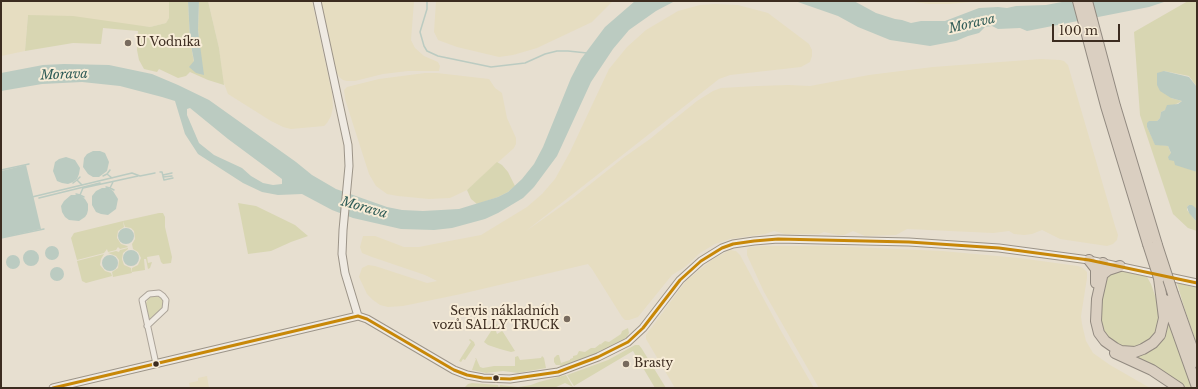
<!DOCTYPE html>
<html>
<head>
<meta charset="utf-8">
<style>
  body { margin:0 }
  #map { position:relative; width:1198px; height:389px; overflow:hidden; background:#e7dfd0; font-family:"Libre Baskerville",serif }
  canvas { display:block }
  .frame { position:absolute; inset:0; border:2px solid #3c2c20; pointer-events:none }
  .scale { position:absolute; left:1052px; top:24px; width:68px; height:18px; box-sizing:border-box; border:2px solid #3c2c20; border-top:0; padding-left:5px; font-size:12px; line-height:14px; white-space:nowrap; color:#3c2c20; -webkit-text-stroke:3px #f7ecd7; paint-order:stroke }
</style>
</head>
<body>
<div id="map">
<canvas width="1198" height="389"></canvas>
<div class="frame"></div>
<div class="scale">100 m</div>
</div>
<script>
const c = document.querySelector('canvas').getContext('2d');
c.lineJoin = 'round';
function fillPath(path, color) { c.fillStyle = color; c.fill(path, 'evenodd'); }
const poly = rows => new Path2D(rows.map(r => 'M' + r).join(''));
function stroke(path, color, width, dash) { c.strokeStyle = color; c.lineWidth = width; c.lineCap = dash ? 'butt' : 'round'; c.setLineDash(dash || []); c.stroke(path); }
function drawText(font, color, halo, rows, align = 'center') {
  c.font = font + ' "Libre Baskerville",serif'; c.lineWidth = 4; c.setLineDash([]); c.textBaseline = 'middle'; c.strokeStyle = halo; c.fillStyle = color; for (const [text, x, y, turn = 0] of rows) {
    c.save(); c.translate(x, y); c.rotate((+turn || 0) * Math.PI / 180); c.textAlign = isNaN(turn) ? turn : align; if (halo) c.strokeText(text, 0, 0); c.fillText(text, 0, 0); c.restore();
  }
}
const farmland = poly([
  [1,1,169,1,169,18,166,23,150,27,28,15,25,51,1,56],
  [208,1,312,1,332,93,333,107,331,116,327,123,324,126,291,129,283,127,271,121,228,94,223,81,219,48],
  [321,1,414,1,411,40,415,48,424,56,438,62,440,66,439,71,408,71,383,74,355,81,347,81,343,80,339,77,336,71],
  [436,1,613,1,592,22,537,48,513,55,499,57,457,47,438,40,434,32],
  [906,1,983,1,948,4,929,4],
  [715,4,738,5,768,13,809,44,812,50,812,56,810,62,801,67,730,75,719,79,526,231,573,198,623,158,650,139,697,101,713,91,721,88,757,86,789,85,810,86,869,75,933,67,1041,59,1060,60,1064,61,1068,65,1115,226,1118,235,1117,240,1113,244,1107,246,1060,239,1042,230,1032,234,1024,235,1014,234,1009,231,993,233,907,229,896,235,865,236,853,231,844,235,838,235,824,232,819,234,785,234,774,231,765,234,730,239,715,244,700,253,685,267,672,275,638,317,629,320,625,320,622,317,592,269,588,264,461,294,403,306,388,307,380,305,373,300,367,294,359,277,362,268,368,265,375,266,427,283,437,281,425,275,372,257,362,253,360,247,363,236,375,236,404,247,419,247,444,242,481,235,527,207,542,194,555,179,570,152,609,69,627,47,646,30,678,11,700,5],
  [425,73,437,73,489,79,495,88,502,93,507,118,516,138,516,144,514,148,467,190,450,198,429,199,398,196,387,194,376,186,369,174,345,99,344,90,347,87,379,79],
  [763,246,830,246,942,251,1019,258,1078,266,1083,268,1087,272,1087,278,1081,316,1082,324,1086,341,1093,353,1110,365,1150,388,819,388,764,292,747,255,747,249,750,247],
  [730,250,736,251,740,255,781,331,814,388,675,388,646,339,646,335,686,281,713,259],
  [207,376,209,388,190,388,189,383,198,381,198,378]
]);
const green = poly([
  [169,1,188,1,190,40,196,73,200,44,198,30,199,1,208,1,219,48,224,85,208,80,190,72,186,76,178,78,159,69,157,72,144,69,139,60,137,50,138,31,103,28,101,44,73,43,25,51,28,15,73,16,150,27,166,23,169,18],
  [1188,1,1197,1,1197,87,1189,76,1164,71,1171,98,1182,101,1161,112,1160,118,1157,121,1147,123,1147,127,1155,144,1168,146,1174,161,1187,168,1197,172,1197,209,1189,205,1187,207,1187,210,1195,220,1197,221,1197,231,1188,228,1173,214,1140,115,1134,32],
  [497,162,502,165,508,172,515,186,508,192,498,197,477,204,471,199,467,190],
  [238,203,256,206,295,225,308,236,291,242,271,251,248,254],
  [159,213,163,213,165,217,165,227,172,257,171,263,163,264,161,262,159,255,147,257,148,263,152,262,150,268,148,269,146,259,144,259,145,270,132,272,132,268,138,265,141,258,138,252,133,249,132,244,135,239,134,231,131,228,125,227,123,221],
  [123,221,124,227,118,231,117,238,121,244,127,246,128,247,120,249,118,247,116,250,108,252,107,249,104,253,77,260,71,238,74,233],
  [128,248,128,249,123,253,122,259,124,265,131,268,132,273,113,277,112,272,118,268,119,260,116,256,108,253,116,251,119,252,120,250],
  [104,254,101,259,100,265,105,271,111,273,112,276,86,283,82,281,77,261],
  [1111,270,1119,270,1147,277,1151,284,1159,307,1161,315,1157,335,1141,348,1113,346,1098,322,1103,280],
  [1177,283,1197,288,1197,345,1184,307],
  [153,295,161,297,164,301,163,308,149,320,145,305,148,299],
  [1168,320,1192,388,1184,388,1178,382,1130,355,1143,354,1149,352,1155,347],
  [497,324,500,328,496,331,497,334,502,331,503,332,515,351,511,352,500,349,488,345,484,342,495,325],
  [628,328,629,333,627,337,618,344,600,352,561,367,560,365,556,365,554,362,554,358,557,355,559,355,561,363,570,360,570,359,573,358,573,356,577,355,579,351,585,352,591,348,595,348,600,344,602,345,601,344,605,341,609,342,621,334,622,331],
  [470,339,474,342,475,345,465,360,463,359,461,362,459,361,471,342,469,340],
  [635,345,639,345,642,349,666,388,655,388,633,351,574,386,567,375,608,360],
  [518,356,520,360,541,358,542,356,544,358,546,368,518,373,503,371,486,373,472,370,476,359,475,358,476,358,480,367,483,368,494,366,515,366,515,357],
  [566,375,573,387,565,383,554,388,499,388,500,385,518,387,531,385,539,382],
  [472,383,498,385,499,388,464,388,468,384]
]);
const water = poly([
  [188,1,199,1,198,30,204,75,196,73,189,67,194,61,190,40],
  [635,1,675,1,656,11,629,30,613,49,591,82,557,156,534,187,523,198,498,213,485,219,452,228,434,230,401,229,353,218,332,210,302,194,278,195,262,192,243,183,198,154,185,134,175,101,162,97,120,86,82,82,42,84,1,91,1,73,43,65,64,64,109,65,152,74,178,85,209,100,296,162,312,175,336,189,387,207,402,210,423,211,459,209,498,197,508,192,522,179,534,164,543,147,571,78,581,59,605,27],
  [190,108,228,139,282,179,282,184,273,185,263,183,251,176,242,168,214,155,199,143,187,115,187,109],
  [795,1,854,1,876,13,895,19,902,20,911,23,921,21,945,21,979,8,998,7,1007,8,1016,6,1046,5,1067,1,1167,1,1149,7,1027,31,1020,28,998,29,992,26,985,27,979,33,968,36,956,41,930,46,890,40,858,27,838,16],
  [1164,71,1189,77,1197,87,1197,172,1175,165,1174,161,1169,160,1168,157,1171,153,1168,146,1155,145,1147,127,1147,123,1149,121,1157,121,1160,118,1161,112,1165,110,1167,105,1178,104,1182,101,1171,98,1160,91,1157,85,1157,73],
  [93,151,100,151,105,153,109,162,107,171,99,177,93,177,88,174,83,167,84,158,87,154],
  [66,157,75,160,80,168,79,174,77,179,73,182,68,184,62,183,57,181,53,171,55,162,59,159],
  [26,165,41,229,1,238,1,171],
  [102,188,109,188,113,191,118,199,116,209,108,215,101,214,96,212,92,205,92,196,96,191],
  [71,195,80,195,85,199,88,204,88,210,87,214,85,217,79,221,69,220,65,217,62,212,61,206,64,201],
  [1189,205,1192,205,1197,209,1197,221,1195,220,1189,213,1187,207],
  '118 236a8 8 0 1 1 16 0a8 8 0 1 1-16 0Z',
  '45 253a7 7 0 1 1 14 0a7 7 0 1 1-14 0Z',
  '123 258a8 8 0 1 1 16 0a8 8 0 1 1-16 0Z',
  '23 258a8 8 0 1 1 16 0a8 8 0 1 1-16 0Z',
  '6 262a7 7 0 1 1 14 0a7 7 0 1 1-14 0Z',
  '102 263a8 8 0 1 1 16 0a8 8 0 1 1-16 0Z',
  '50 274a7 7 0 1 1 14 0a7 7 0 1 1-14 0Z'
]);
const stream = poly([
  [427,1,427,9,420,32,424,46,427,51,438,56,491,67,525,63,545,54,557,51,568,51,587,53],
  [1,170,29,164],
  [160,172,162,172,164,180,173,178],
  [107,174,110,170],
  [163,175,172,173],
  [103,176,107,174,112,178],
  [80,177,77,180,82,185],
  [163,177,172,176],
  [73,183,77,180],
  [106,187,110,188,113,182],
  [110,188,114,190],
  [76,194,80,195,83,188,138,176],
  [80,195,84,197],
  [32,197,132,173,140,176,155,173],
  [39,198,100,183],
  [1,238,44,229]
]);
const minor = poly([
  [147,326,165,309,166,300,163,296,159,293,149,294,142,300,156,364]
]);
const secondary = poly([
  [317,1,348,145,349,166,343,230,342,254,345,273,358,316],
  [53,388,358,316,367,319,454,370,467,375,483,378,510,379,558,372,598,357,628,342,643,328,680,280,701,261,722,248,733,244,754,241,778,239,909,242,999,248,1089,260,1197,283]
]);
const motorway = poly([
  [1078,1,1106,106,1148,244],
  [1087,1,1115,106,1157,245],
  [1089,260,1096,269,1096,283],
  [1103,263,1104,268,1097,299,1096,321,1099,333,1105,341,1115,348,1121,351,1135,352,1143,349,1153,343,1160,335,1164,318,1159,278],
  [1103,274,1108,270,1120,266],
  [1173,294,1197,362],
  [1166,300,1197,387],
  [1115,353,1152,370,1179,388]
]);
const motorwayBridge = poly([
  [1148,244,1159,278],
  [1157,245,1173,294]
]);
const bus1 = poly([
  [53,388,358,316,367,319,454,370,467,375,483,378,510,379,558,372,598,357,628,342,643,328,680,280,701,261,722,248,733,244,754,241,778,239,909,242,999,248,1089,260,1197,283]
]);
const markers = [
  [128,43,4,"#786b5e"],
  [567,319,4,"#786b5e"],
  [156,364,3.5,"#3c2c20"],
  [626,364,4,"#786b5e"],
  [496,378,3.5,"#3c2c20"]
];
const poiNames = [
  ["U Vodníka",136,43],
  ["Servis nákladních",559,312,"right"],
  ["vozů SALLY TRUCK",559,326,"right"],
  ["Brasty",634,364]
];
const waterNames = [
  ["Morava",972,24,-13],
  ["Morava",64,75,-2],
  ["Morava",364,208,16]
];
fillPath(farmland, '#e6ddc1');
fillPath(green, '#d8d6b2');
fillPath(water, '#bbcbc1');
stroke(stream, '#bbcbc1', 1.5);
stroke(minor, '#aca499', 7);
stroke(secondary, '#9c9488', 9);
stroke(motorway, '#928a80', 12);
stroke(minor, '#efeae2', 5);
stroke(secondary, '#efeae2', 7);
stroke(motorway, '#dacfc1', 10);
stroke(motorwayBridge, '#928a80', 12, []);
stroke(motorwayBridge, '#dacfc1', 10);
stroke(bus1, '#c88808', 3);
for (const [x, y, r, color] of markers) { const dot = new Path2D(); dot.arc(x, y, r, 0, 2 * Math.PI); c.fillStyle = color; c.fill(dot); stroke(dot, '#f7ecd7', 1.5); }
drawText('12px', '#3c2c20', '#f7ecd7', poiNames, 'left');
drawText('italic 13px', '#2f5c57', '#f7ecd7', waterNames);
</script>
</body>
</html>
